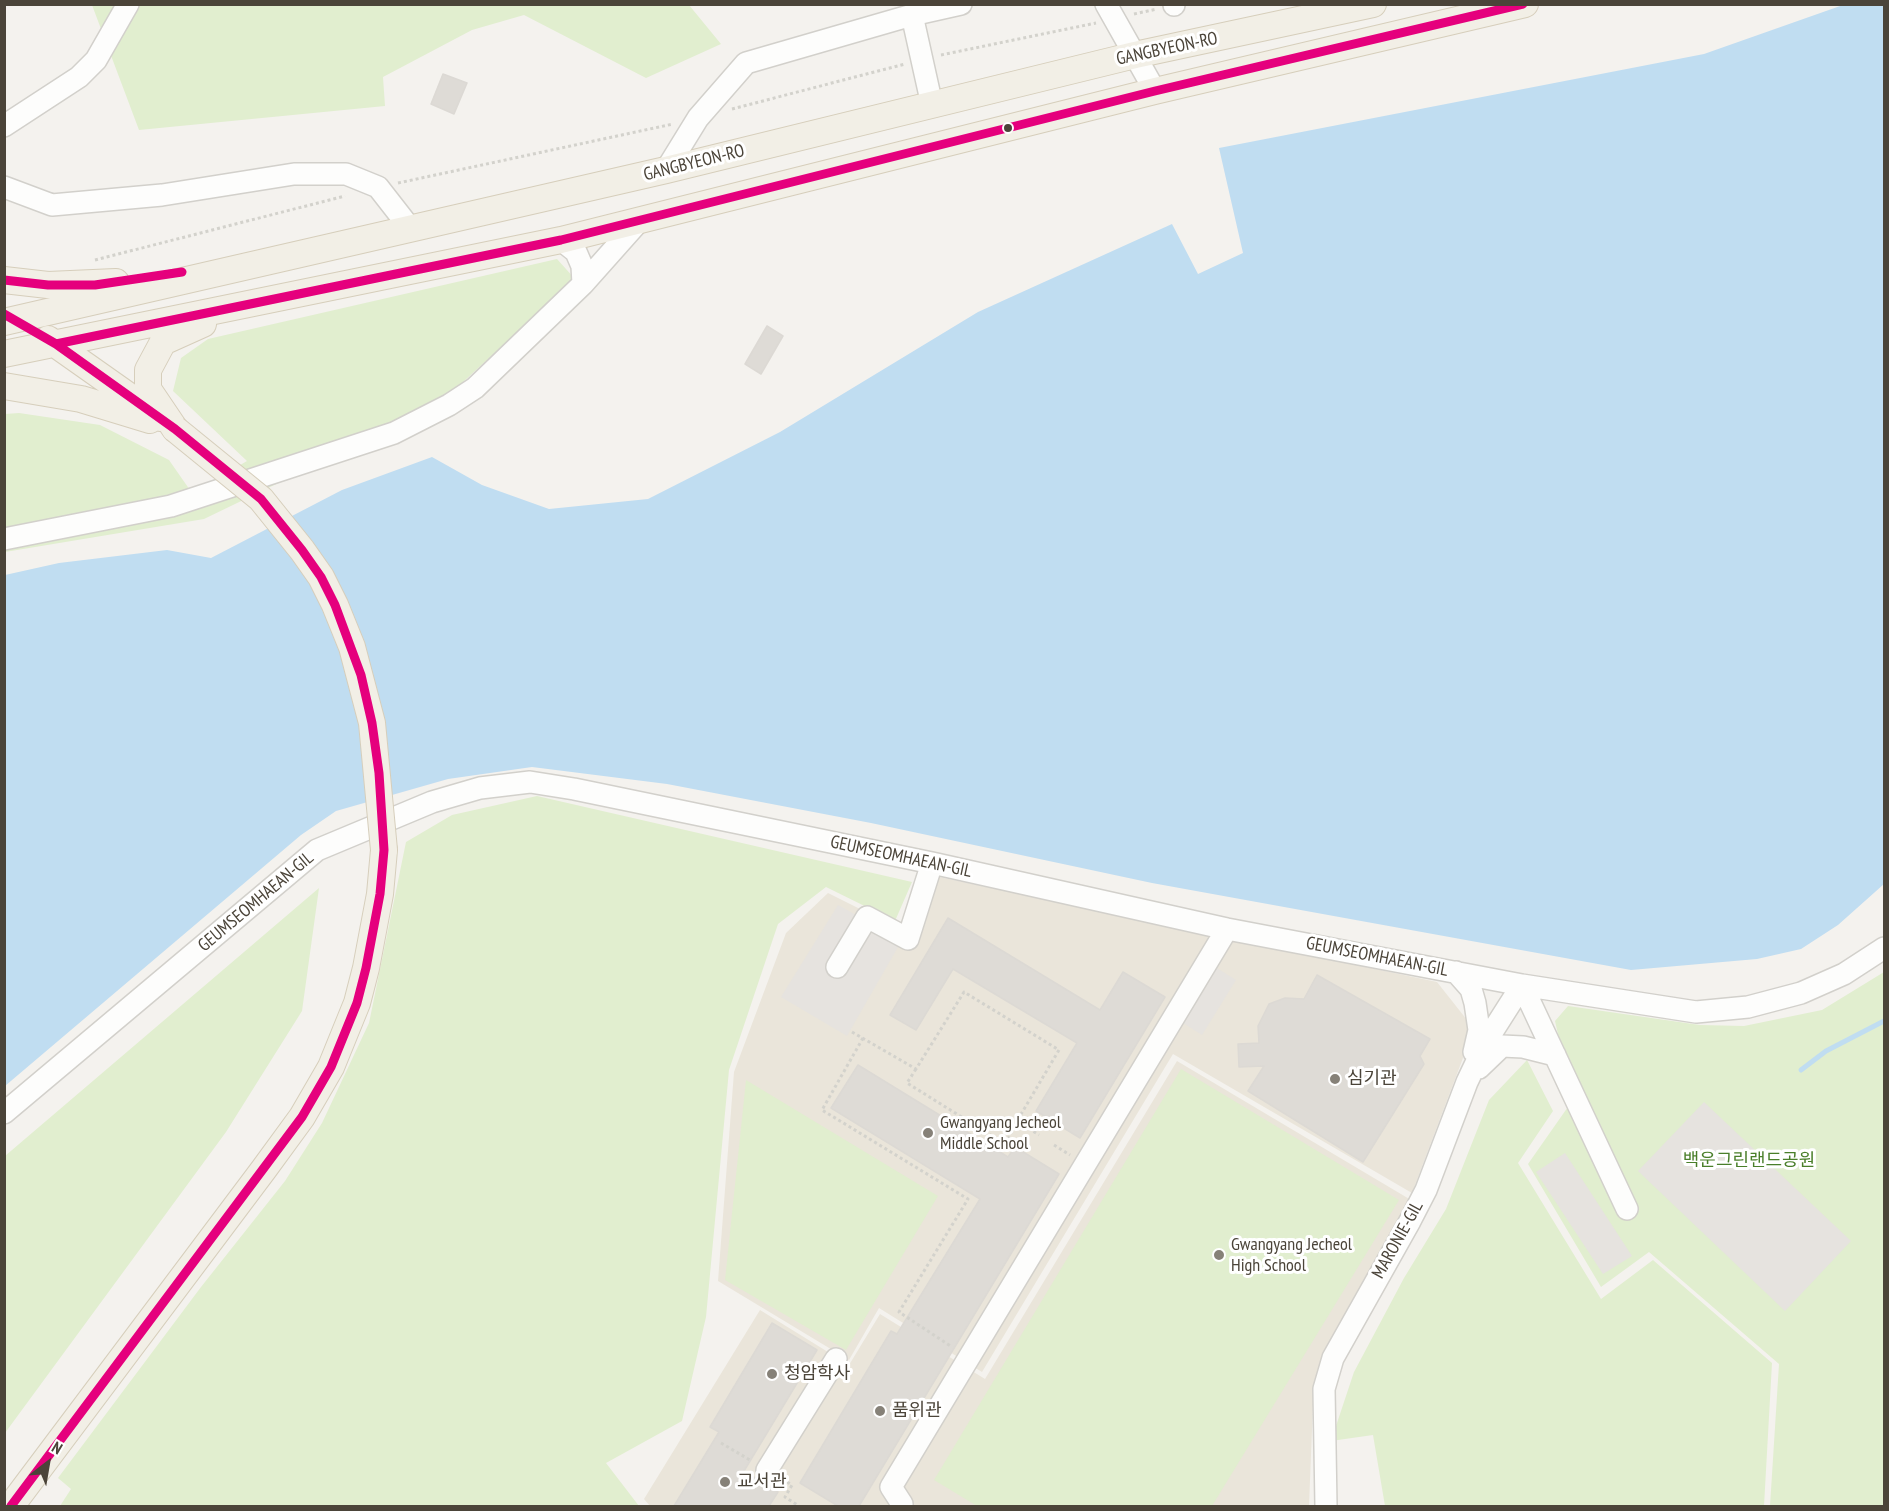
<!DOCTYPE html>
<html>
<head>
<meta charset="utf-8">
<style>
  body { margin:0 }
  #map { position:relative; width:1889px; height:1511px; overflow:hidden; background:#f4f2ee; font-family:"PT Sans Narrow",sans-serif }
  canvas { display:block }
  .frame { position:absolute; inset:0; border:6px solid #4b4439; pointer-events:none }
  .north { position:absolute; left:18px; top:1433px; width:60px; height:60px; -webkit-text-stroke:4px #fff; paint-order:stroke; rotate:31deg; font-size:16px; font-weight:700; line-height:24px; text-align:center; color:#4b4439 }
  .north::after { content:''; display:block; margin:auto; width:21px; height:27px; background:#4b4439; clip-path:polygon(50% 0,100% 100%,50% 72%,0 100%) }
</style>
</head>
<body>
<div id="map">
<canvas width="1889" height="1511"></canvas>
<div class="frame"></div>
<div class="north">N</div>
</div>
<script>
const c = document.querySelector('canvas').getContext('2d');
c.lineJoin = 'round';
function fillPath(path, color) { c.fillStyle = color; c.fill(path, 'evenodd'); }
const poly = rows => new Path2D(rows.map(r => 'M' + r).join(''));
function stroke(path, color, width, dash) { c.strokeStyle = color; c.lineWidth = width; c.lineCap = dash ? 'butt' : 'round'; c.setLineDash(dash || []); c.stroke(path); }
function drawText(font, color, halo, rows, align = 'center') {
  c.font = font + ' "PT Sans Narrow","Noto Sans KR",sans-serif'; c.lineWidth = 6; c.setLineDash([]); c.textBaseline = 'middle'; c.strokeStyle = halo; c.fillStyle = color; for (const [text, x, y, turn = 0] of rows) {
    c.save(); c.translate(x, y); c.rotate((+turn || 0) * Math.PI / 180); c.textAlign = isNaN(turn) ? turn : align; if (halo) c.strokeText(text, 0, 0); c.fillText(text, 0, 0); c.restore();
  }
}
const education = poly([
  [925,874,1437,982,1471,1025,1463,1058,1412,1193,1173,1054,982,1372,879,1308,849,1360,718,1281,734,1072,786,933,828,893,898,928],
  [1177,1061,1411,1200,1325,1350,1317,1372,1313,1404,1309,1506,650,1506,644,1499,760,1310,849,1365,880,1314,985,1379]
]);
const green = poly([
  [92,5,689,5,721,44,646,78,524,15,472,30,383,77,385,106,139,130],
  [557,259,575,279,450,394,384,432,204,519,5,552,5,414,19,413,100,425,169,460,192,493,247,461,173,391,181,358,208,339],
  [537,796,912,882,895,921,826,887,778,924,729,1070,706,1317,682,1421,606,1463,639,1506,60,1506,71,1489,58,1478,201,1287,285,1181,322,1123,369,1023,406,842,452,815],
  [319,888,302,1011,226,1132,5,1433,5,1156],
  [1884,972,1884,1506,1770,1506,1779,1364,1649,1252,1601,1287,1528,1164,1577,1094,1566,1070,1555,1021,1568,1006,1700,1025,1744,1026,1822,1010],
  [1527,1060,1553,1111,1518,1163,1601,1299,1653,1260,1772,1363,1764,1506,1385,1506,1373,1435,1331,1441,1354,1372,1404,1278,1446,1209,1489,1100],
  [1181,1069,1399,1200,1212,1506,977,1506,934,1480],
  [746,1080,938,1196,846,1350,725,1280]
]);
const parking = poly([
  [838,905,902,940,847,1036,781,997],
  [1217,968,1236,980,1202,1035,1183,1023],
  [1704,1102,1851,1241,1785,1311,1638,1171],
  [1565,1153,1632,1256,1603,1274,1536,1172]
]);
const water = poly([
  [1843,5,1884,5,1884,884,1838,925,1801,949,1757,959,1631,970,1152,883,871,823,667,784,532,767,448,779,336,811,301,835,5,1086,5,575,59,563,167,550,211,558,342,490,432,457,482,485,549,509,648,499,780,432,978,312,1172,224,1198,274,1243,253,1219,148,1704,54]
]);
const stream = poly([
  [1801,1070,1826,1051,1884,1021]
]);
const building = poly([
  [443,74,467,83,454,114,431,104,443,74],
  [767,326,783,336,761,374,745,364,767,326],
  [948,918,1100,1010,1123,972,1165,997,1080,1138,1036,1111,1077,1043,953,969,916,1030,890,1015,948,918],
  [1317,975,1430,1039,1420,1056,1424,1064,1363,1162,1248,1091,1264,1066,1239,1067,1238,1044,1259,1043,1258,1026,1269,1004,1285,998,1304,999,1317,975],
  [858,1065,1008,1157,1015,1147,1059,1174,859,1506,838,1506,800,1483,891,1331,897,1334,980,1199,831,1108,858,1065],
  [772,1323,817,1350,744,1471,778,1492,769,1506,674,1506,719,1432,710,1427,772,1323]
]);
const path = poly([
  [1134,14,1157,9],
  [941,55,1096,23],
  [732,109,905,64],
  [398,183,673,124],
  [95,260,345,196],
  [852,1032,916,1069,964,992,1059,1050,1017,1121,1039,1135],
  [863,1038,822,1110,968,1199,899,1312,952,1347],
  [916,1069,907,1083,1005,1144,1017,1122],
  [1054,1145,1070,1155],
  [721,1443,750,1460],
  [782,1479,792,1485,785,1497,799,1506]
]);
const minor = poly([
  [1106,4,1155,91],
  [1174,5,1174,4],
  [912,15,932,105],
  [4,126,79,77,96,60,128,4],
  [666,170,698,118,746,63,912,15,961,4],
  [4,187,52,205,162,195,294,174,346,174,378,187,410,228],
  [561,240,576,252,582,266,583,284],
  [4,539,171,506,394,433,449,405,475,388,583,284,640,220],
  [837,967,867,917,908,939,932,863],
  [1456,972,1471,989,1475,1003,1479,1030,1474,1052],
  [1522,985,1627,1209],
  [1479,1068,1502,1046,1523,1047,1555,1055],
  [4,1113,317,850,432,802,480,788,530,782,574,789,932,863,1227,929,1522,985,1696,1012,1748,1007,1801,993,1844,974,1884,948],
  [767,1470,836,1359],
  [902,1504,891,1487,1227,929],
  [1326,1506,1324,1389,1333,1358,1410,1221,1426,1190,1467,1082,1487,1040,1522,985]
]);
const major = poly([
  [4,280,48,285,116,282],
  [4,322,666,170,1135,55,1373,4],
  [48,339,160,418],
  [4,354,561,240,1155,91,1525,4],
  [4,386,81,399,150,420],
  [175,429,148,389,148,370,163,342,203,324],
  [11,1506,264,1169,302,1117,331,1067,357,1003,366,968,380,894,384,850]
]);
const majorBridge = poly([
  [175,429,261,499,302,550,321,577,335,605,352,647,372,723,384,850]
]);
const bus1 = poly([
  [4,280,48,285,95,285,182,272],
  [4,314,56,344,175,429,261,499,302,550,321,577,335,605,361,675,372,723,379,773,384,850,380,894,366,968,357,1003,331,1067,302,1117,11,1506],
  [56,344,561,240,1155,91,1523,4]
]);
const markers = [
  [1008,128,5,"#4b4439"],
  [1335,1079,6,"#868178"],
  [928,1133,6,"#868178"],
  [1219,1255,6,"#868178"],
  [772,1374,6,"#868178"],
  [880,1411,6,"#868178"],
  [725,1482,6,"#868178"]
];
const streetNames = [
  ["GANGBYEON-RO",1167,49,-12],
  ["GANGBYEON-RO",694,163,-14],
  ["GEUMSEOMHAEAN-GIL",901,857,12],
  ["GEUMSEOMHAEAN-GIL",256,902,-40],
  ["GEUMSEOMHAEAN-GIL",1377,957,11],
  ["MARONIE-GIL",1398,1240,-61]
];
const poiNames = [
  ["심기관",1347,1079],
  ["Gwangyang Jecheol",940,1123],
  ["Middle School",940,1144],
  ["Gwangyang Jecheol",1231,1245],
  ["High School",1231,1266],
  ["청암학사",784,1374],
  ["품위관",892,1411],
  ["교서관",737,1482]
];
const parkNames = [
  ["백운그린랜드공원",1749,1161]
];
fillPath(education, '#eae5da');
fillPath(green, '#e1eecf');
fillPath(parking, '#e6e3df');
fillPath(water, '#c0ddf1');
stroke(stream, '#c0ddf1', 5);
fillPath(building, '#dedbd6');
stroke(building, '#dcd9d4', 1.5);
stroke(minor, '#d2d0cb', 24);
stroke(major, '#d6cebb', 28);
stroke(path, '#d3d2cc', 3, [3, 3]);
stroke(minor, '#fdfdfc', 21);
stroke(major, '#f2efe6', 26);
stroke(majorBridge, '#d6cebb', 28, []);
stroke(majorBridge, '#f2efe6', 26);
stroke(bus1, '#e5007d', 9);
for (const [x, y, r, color] of markers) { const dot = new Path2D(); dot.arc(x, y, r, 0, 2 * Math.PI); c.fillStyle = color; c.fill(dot); stroke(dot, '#fff', 2); }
drawText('18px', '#4b4439', '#fff', streetNames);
drawText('18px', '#4b4439', '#fff', poiNames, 'left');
drawText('18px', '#4a7f2a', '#fff', parkNames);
</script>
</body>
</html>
